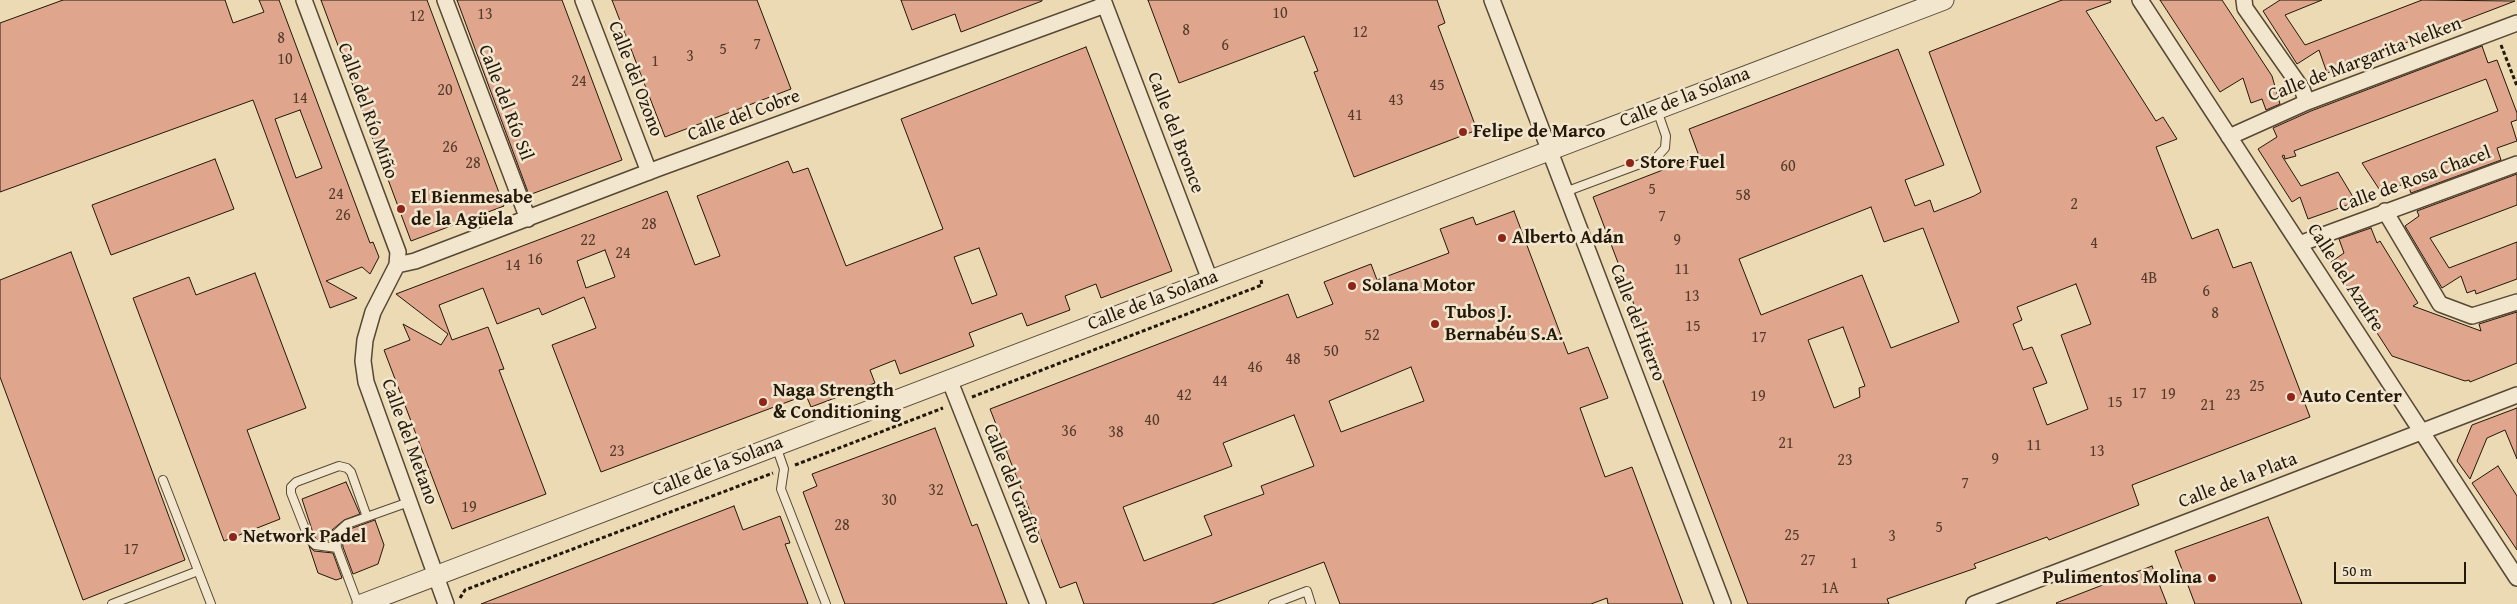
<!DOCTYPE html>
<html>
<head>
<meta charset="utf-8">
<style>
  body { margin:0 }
  #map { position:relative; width:2517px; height:604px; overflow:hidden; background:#ebdab3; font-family:"Gentium Book Plus",serif }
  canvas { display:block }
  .scale { position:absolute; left:2334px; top:562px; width:132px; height:22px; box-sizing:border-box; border:2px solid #241809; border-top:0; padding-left:6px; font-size:15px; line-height:18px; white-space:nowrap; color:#241809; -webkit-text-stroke:4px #f2e7ce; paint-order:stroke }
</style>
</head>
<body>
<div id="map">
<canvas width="2517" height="604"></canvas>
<div class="scale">50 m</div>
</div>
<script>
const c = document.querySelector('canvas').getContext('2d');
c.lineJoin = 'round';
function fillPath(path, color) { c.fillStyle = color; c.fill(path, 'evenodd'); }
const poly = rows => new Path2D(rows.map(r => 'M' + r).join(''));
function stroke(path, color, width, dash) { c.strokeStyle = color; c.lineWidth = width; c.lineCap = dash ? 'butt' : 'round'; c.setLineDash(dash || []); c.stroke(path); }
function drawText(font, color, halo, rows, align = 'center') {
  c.font = font + ' "Gentium Book Plus",serif'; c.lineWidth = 5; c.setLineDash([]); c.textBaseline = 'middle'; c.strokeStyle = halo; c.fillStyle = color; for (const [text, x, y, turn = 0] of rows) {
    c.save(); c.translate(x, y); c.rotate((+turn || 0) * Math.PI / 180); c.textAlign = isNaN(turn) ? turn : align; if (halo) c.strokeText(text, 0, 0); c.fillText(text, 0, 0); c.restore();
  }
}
const building = poly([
  [63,0,225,0,233,23,264,12,259,0,279,0,370,243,373,242,379,257,370,274,362,267,326,281,357,298,330,308,253,100,0,192,0,23,63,0],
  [300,110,322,168,296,178,275,119,300,110],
  [321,0,427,0,504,206,411,241,321,0],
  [457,0,562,0,622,160,529,195,457,0],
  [612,0,757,0,791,89,665,137,612,0],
  [901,0,1042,0,1042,1,961,32,955,14,912,30,901,0],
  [1148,0,1437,0,1445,23,1438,26,1477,130,1354,177,1314,72,1318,71,1304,36,1179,83,1148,0],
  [2062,0,2110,0,2111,2,2086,11,2156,121,2163,117,2177,139,2156,147,2192,239,2218,229,2233,268,2251,262,2310,417,2132,485,2139,505,2049,540,2047,537,1974,564,1976,568,1887,599,1889,604,1748,604,1593,197,1699,156,1689,129,1898,49,1944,165,1905,180,1915,206,1930,200,1934,212,1974,196,1981,192,1929,52,2062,0],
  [1871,207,1884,242,1923,228,1959,322,1891,348,1862,275,1761,315,1739,259,1871,207],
  [2076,284,2091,324,2061,335,2088,409,2047,425,2033,388,2047,383,2032,347,2023,350,2013,324,2022,320,2017,307,2076,284],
  [1843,327,1865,386,1859,388,1860,397,1834,408,1808,340,1843,327],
  [2160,0,2222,0,2272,76,2280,104,2266,110,2262,99,2251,103,2243,78,2220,92,2160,0],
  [2280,0,2322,0,2285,15,2305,45,2422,0,2515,1,2327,73,2319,50,2297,64,2263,11,2280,0],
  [2482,46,2488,63,2497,60,2517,113,2517,120,2511,122,2517,141,2497,148,2501,160,2411,193,2407,183,2381,192,2362,163,2498,111,2486,79,2294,151,2296,156,2285,159,2284,155,2282,156,2301,186,2338,172,2356,202,2308,219,2300,197,2292,202,2258,149,2277,137,2273,128,2311,111,2482,46],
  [1086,47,1172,271,1101,298,1096,284,1065,296,1070,310,1027,326,1022,313,969,333,974,346,900,374,895,360,870,370,875,383,811,407,806,395,601,472,552,345,596,328,584,297,542,315,539,308,497,324,483,288,439,305,452,340,488,327,504,369,499,370,546,494,452,529,384,350,410,340,403,324,441,345,448,334,396,294,667,191,695,265,720,256,697,196,788,161,793,173,808,168,846,266,943,229,901,119,1086,47],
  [979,248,997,295,972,304,954,257,979,248],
  [605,250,615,277,586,288,577,261,605,250],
  [215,159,234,209,111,255,92,205,215,159],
  [2517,174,2517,205,2430,238,2449,268,2517,242,2517,279,2476,294,2475,290,2467,293,2461,276,2442,288,2405,226,2419,216,2417,211,2517,174],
  [1514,211,1568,354,1588,347,1608,398,1580,408,1605,477,1632,467,1683,604,1608,604,1607,598,1591,604,1340,604,1324,562,1212,604,1084,604,1076,582,1060,588,990,409,1288,294,1297,318,1333,304,1324,282,1371,264,1377,280,1449,253,1440,229,1473,217,1476,225,1514,211],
  [1411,367,1424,401,1341,432,1329,401,1411,367],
  [1294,415,1314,466,1261,486,1264,494,1204,516,1212,535,1144,561,1123,507,1232,466,1223,443,1294,415],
  [2371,228,2377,243,2380,241,2418,303,2413,306,2481,331,2479,324,2517,312,2517,363,2470,382,2469,380,2465,381,2392,356,2331,262,2344,253,2339,239,2371,228],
  [71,252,185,560,83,600,0,377,0,280,71,252],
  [255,273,306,408,247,430,280,519,224,541,133,298,189,277,196,295,255,273],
  [2517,408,2517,459,2505,430,2487,438,2470,479,2457,461,2472,425,2517,408],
  [935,428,972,526,977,524,1007,604,845,604,803,492,817,486,812,474,935,428],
  [2498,466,2517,496,2517,550,2472,483,2498,466],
  [346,482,360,514,344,520,332,530,331,541,318,540,314,536,302,499,346,482],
  [734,506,743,530,780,516,790,543,785,544,808,604,481,604,734,506],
  [2268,517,2302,604,2195,604,2175,551,2268,517],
  [375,520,384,545,378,564,353,574,343,547,342,536,350,529,375,520],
  [309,546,314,551,333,553,342,578,336,580,318,573,309,546],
  [2152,566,2167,604,2057,604,2056,603,2152,566]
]);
const path = poly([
  [2501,45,2517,86],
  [972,397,1262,285,1261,280],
  [795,465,943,408],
  [460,598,465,590,773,473]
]);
const service = poly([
  [1565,192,1656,158,1665,148,1666,136,1657,110],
  [776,446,784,469,781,489,826,604],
  [163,480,211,604],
  [337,548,315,545,309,539,291,493,291,487,296,482,339,466,347,468,351,472,367,517],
  [112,604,198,571],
  [358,604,337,548,336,534,347,524,409,502],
  [1273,604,1307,591,1311,604]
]);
const minor = poly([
  [304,0,398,252,397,265,373,312,365,340,363,361,366,382,446,604],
  [445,0,528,219],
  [583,0,649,172],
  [1103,0,1210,280],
  [1492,0,1723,604],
  [2140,0,2517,578],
  [2244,0,2245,8,2302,89,2307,102],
  [2229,137,2307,102,2517,23],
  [2385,211,2440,304,2472,316,2517,302],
  [2299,244,2517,164],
  [397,265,415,261,659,168,1105,5],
  [949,379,1038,604],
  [1974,604,2517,395]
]);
const tertiary = poly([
  [362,604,1944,0]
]);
const markers = [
  [1463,132,5,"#8f2418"],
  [1630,163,5,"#8f2418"],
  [401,209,5,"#8f2418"],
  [1502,238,5,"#8f2418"],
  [1352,286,5,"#8f2418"],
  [1435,324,5,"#8f2418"],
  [2291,397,5,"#8f2418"],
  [763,402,5,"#8f2418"],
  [233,537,5,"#8f2418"],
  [2212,578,5,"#8f2418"]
];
const numberNames = [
  ["10",1280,14],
  ["13",485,15],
  ["12",417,17],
  ["8",1186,31],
  ["12",1360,33],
  ["8",281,39],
  ["7",757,45],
  ["6",1225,46],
  ["5",723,50],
  ["3",690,57],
  ["10",285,60],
  ["1",655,62],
  ["24",579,82],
  ["45",1437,86],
  ["20",445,91],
  ["14",300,99],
  ["43",1396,101],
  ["41",1355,116],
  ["26",450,148],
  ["28",473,164],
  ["60",1788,167],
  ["5",1652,190],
  ["24",336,195],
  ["58",1743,196],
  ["2",2074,205],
  ["26",343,216],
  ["7",1662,217],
  ["28",649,225],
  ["22",588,241],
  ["9",1677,241],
  ["4",2094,244],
  ["24",623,254],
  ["16",535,260],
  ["14",513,266],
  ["11",1682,270],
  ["4B",2149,279],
  ["6",2206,292],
  ["13",1692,297],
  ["8",2215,314],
  ["15",1693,327],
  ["52",1372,336],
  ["17",1759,338],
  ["50",1331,352],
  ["48",1293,360],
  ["46",1255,368],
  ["44",1220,382],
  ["25",2257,387],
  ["17",2139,394],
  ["19",2168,395],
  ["42",1184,396],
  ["23",2233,396],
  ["19",1758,397],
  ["15",2115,403],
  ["21",2208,406],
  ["40",1152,421],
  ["36",1069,432],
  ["38",1116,433],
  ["21",1786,444],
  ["11",2034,446],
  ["23",617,452],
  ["13",2097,452],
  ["9",1995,460],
  ["23",1845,461],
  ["7",1965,484],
  ["32",936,491],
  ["30",889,501],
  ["19",469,508],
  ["28",842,526],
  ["5",1939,528],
  ["25",1792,536],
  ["3",1892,537],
  ["17",131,550],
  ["27",1808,561],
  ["1",1854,564],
  ["1A",1830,589]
];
const streetNames = [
  ["Calle de Margarita Nelken",2365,60,-21],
  ["Calle del Ozono",635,79,69],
  ["Calle de la Solana",1685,98,-21],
  ["Calle del Río Sil",505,103,69],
  ["Calle del Río Miño",367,111,70],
  ["Calle del Cobre",744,116,-20],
  ["Calle del Bronce",1175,133,69],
  ["Calle de Rosa Chacel",2415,180,-20],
  ["Calle del Azufre",2345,278,57],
  ["Calle de la Solana",1153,301,-21],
  ["Calle del Hierro",1637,323,69],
  ["Calle del Metano",409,442,70],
  ["Calle de la Solana",718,467,-21],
  ["Calle de la Plata",2238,481,-21],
  ["Calle del Grafito",1012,484,68]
];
const poiNames = [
  ["Felipe de Marco",1473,132],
  ["Store Fuel",1640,163],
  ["El Bienmesabe",411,198],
  ["de la Agüela",411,220],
  ["Alberto Adán",1512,238],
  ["Solana Motor",1362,286],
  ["Tubos J.",1445,313],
  ["Bernabéu S.A.",1445,335],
  ["Naga Strength",773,391],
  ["& Conditioning",773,413],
  ["Auto Center",2301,397],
  ["Network Padel",243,537],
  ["Pulimentos Molina",2202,578,"right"]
];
fillPath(building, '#dfa58d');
stroke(building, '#241809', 1);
stroke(service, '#564834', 10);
stroke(minor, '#564834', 18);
stroke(tertiary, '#564834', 21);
stroke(path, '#241809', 3, [4, 2.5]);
stroke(service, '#f2e7ce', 8);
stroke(minor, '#f2e7ce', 15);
stroke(tertiary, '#f2e7ce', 19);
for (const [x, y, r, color] of markers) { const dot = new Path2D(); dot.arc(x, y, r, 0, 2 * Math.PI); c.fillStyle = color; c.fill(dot); stroke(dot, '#f2e7ce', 2); }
drawText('16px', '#533b2a', null, numberNames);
drawText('19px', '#241809', '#f2e7ce', streetNames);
drawText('bold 19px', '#241809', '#f2e7ce', poiNames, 'left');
</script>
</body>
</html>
